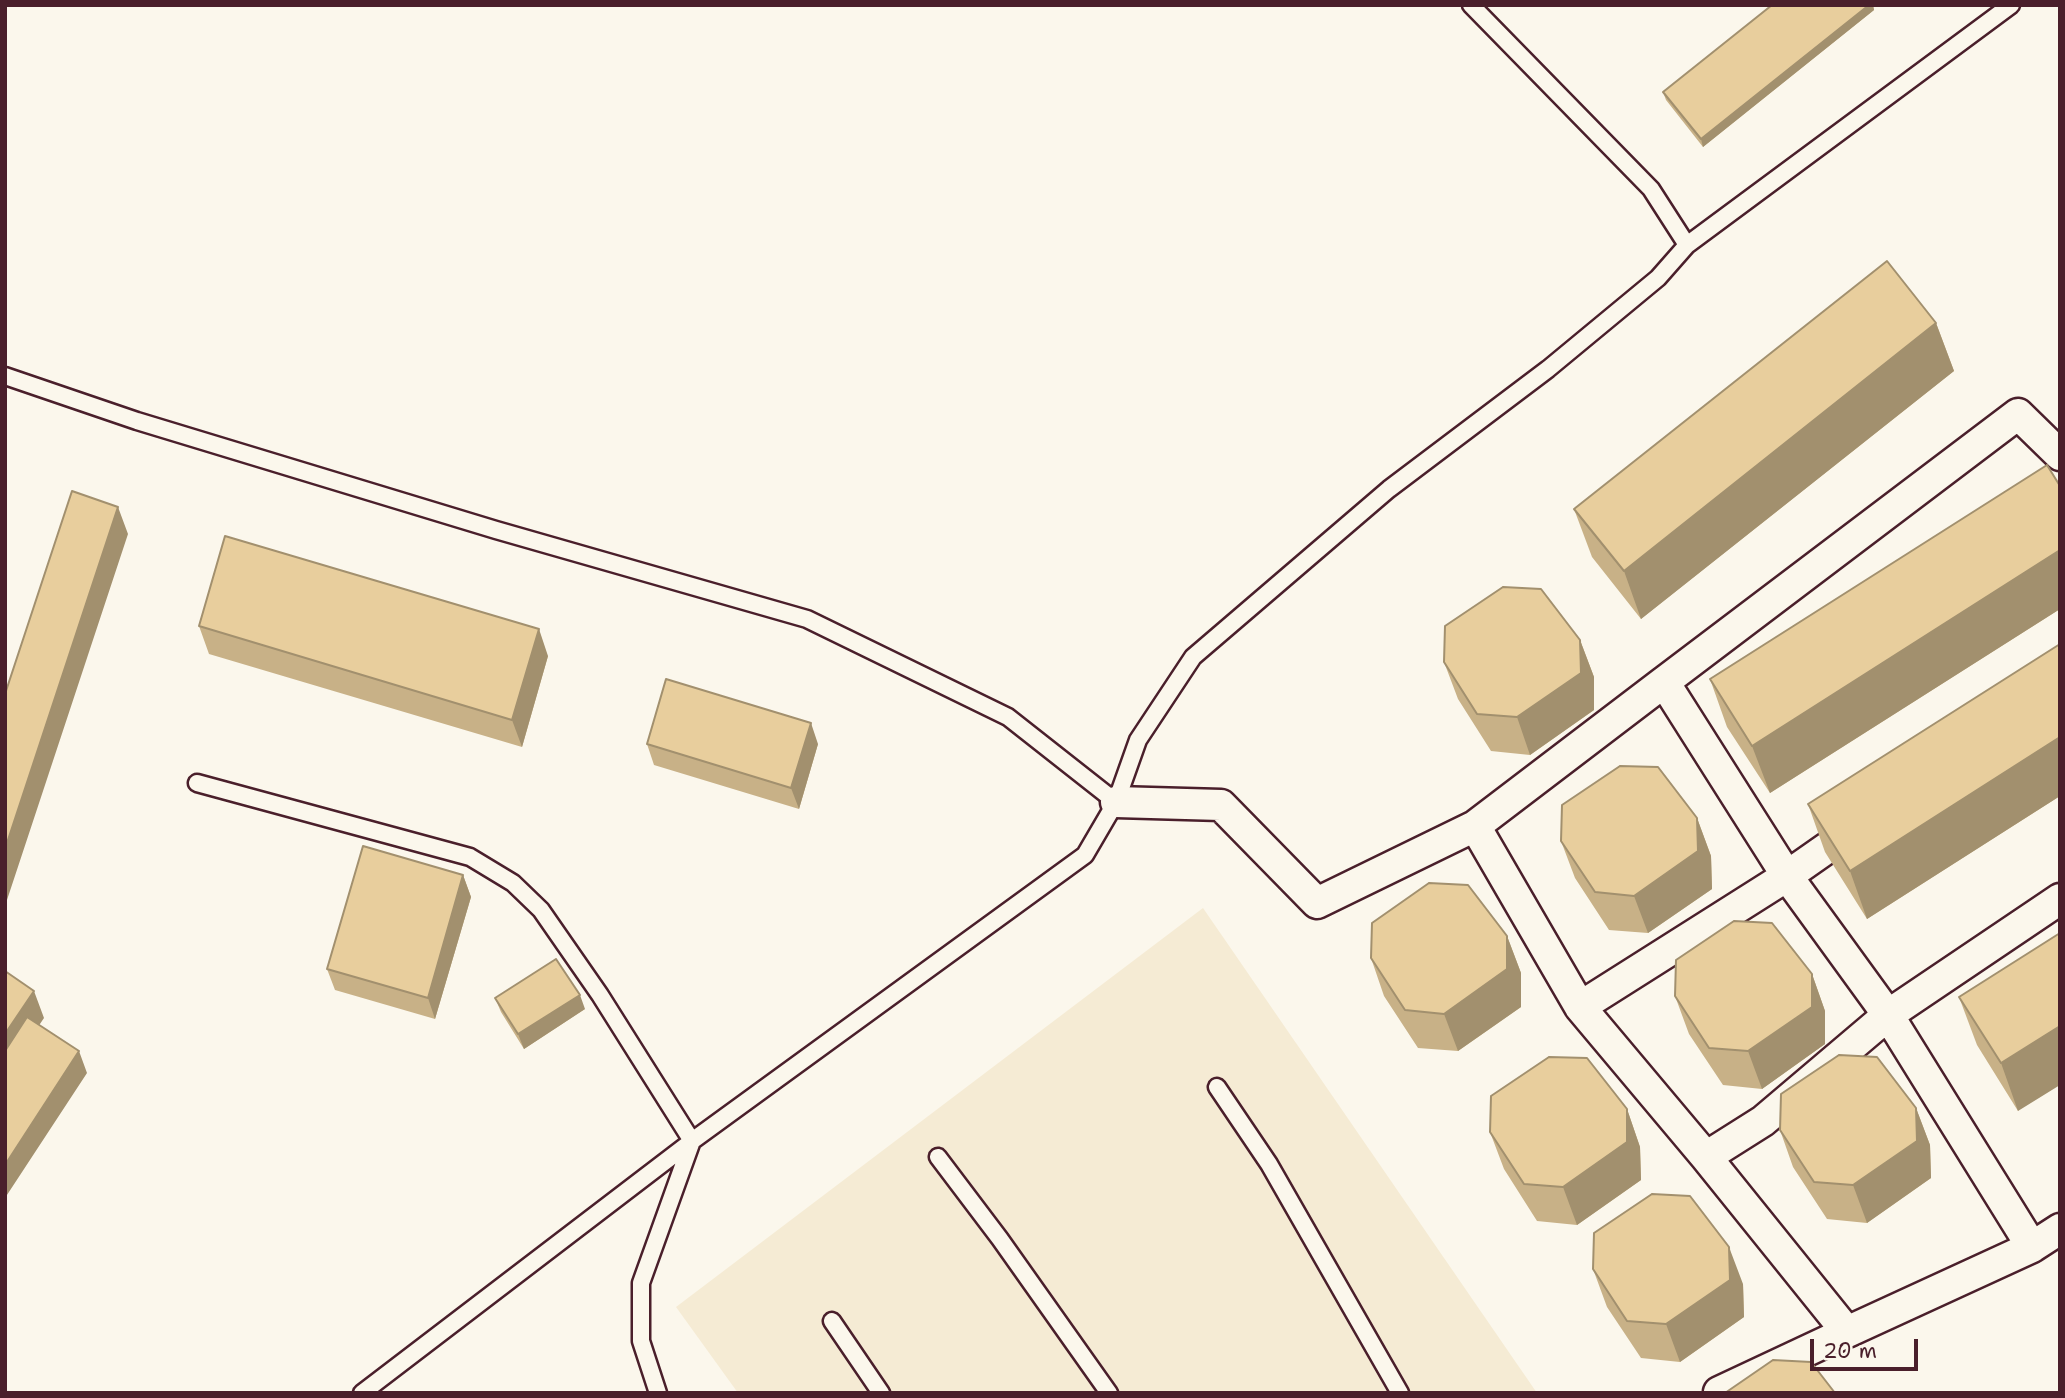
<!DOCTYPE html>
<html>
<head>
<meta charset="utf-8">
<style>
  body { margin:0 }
  #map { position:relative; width:2065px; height:1398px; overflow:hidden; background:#fbf7ec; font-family:"Shantell Sans",sans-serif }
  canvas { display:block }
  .frame { position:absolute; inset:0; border:7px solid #4a1f2b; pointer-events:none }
  .scale { position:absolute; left:1810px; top:1339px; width:108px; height:32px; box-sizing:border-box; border:4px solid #4a1f2b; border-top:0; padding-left:9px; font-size:21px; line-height:24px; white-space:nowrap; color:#4a1f2b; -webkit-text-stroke:5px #fbf7ec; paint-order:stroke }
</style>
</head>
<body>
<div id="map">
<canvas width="2065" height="1398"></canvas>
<div class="frame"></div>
<div class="scale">20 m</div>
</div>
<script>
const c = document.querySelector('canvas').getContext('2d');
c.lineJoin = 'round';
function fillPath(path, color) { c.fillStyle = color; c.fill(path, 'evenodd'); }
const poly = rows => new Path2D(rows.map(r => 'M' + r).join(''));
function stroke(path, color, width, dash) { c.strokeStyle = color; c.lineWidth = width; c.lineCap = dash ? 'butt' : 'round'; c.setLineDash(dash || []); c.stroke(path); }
const built = poly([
  [1203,908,1537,1393,738,1393,676,1307]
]);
const service = poly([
  [1687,245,2011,5],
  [5,376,137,421,496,530,807,619,1008,717,1116,802],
  [197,783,470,857,513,883,541,910,600,995,692,1141,641,1283,641,1341,658,1393],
  [1217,1087,1269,1164,1400,1393],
  [938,1157,1000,1239,1109,1393],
  [832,1321,881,1393],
  [362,1393,692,1141,1085,855,1116,802,1138,740,1193,657,1389,489,1548,369,1658,278,1687,245,1651,189,1471,5]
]);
const minor = poly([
  [2060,455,2018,414,1664,682,1787,876,1888,1015,2032,1247,2060,1229],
  [1116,802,1221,805,1317,903,1475,826,1580,1007,1787,876,1857,827],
  [1475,826,1664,682],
  [1580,1007,1706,1157,1763,1121,1888,1015,2060,899],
  [1706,1157,1847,1332,1719,1392],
  [1847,1332,2032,1247]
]);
const wall = poly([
  [1772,5,1873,5,1874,10,1703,147,1666,100,1663,92],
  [1936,323,1954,371,1641,619,1592,557,1574,509],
  [2060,486,2060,609,1770,793,1727,727,1710,679],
  [199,626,548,656,522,747,209,654],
  [1580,640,1594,677,1594,710,1530,755,1491,751,1458,699,1444,662],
  [2060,644,2060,796,1867,919,1825,852,1808,804],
  [647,744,818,744,799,809,654,765],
  [1697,818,1711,856,1712,889,1648,933,1609,930,1575,878,1561,841],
  [463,875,471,897,435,1019,335,990,327,969],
  [2060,933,2018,1111,1977,1045,1959,997],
  [1507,936,1521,973,1521,1007,1458,1051,1418,1048,1384,996,1371,958],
  [1812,974,1825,1011,1825,1044,1762,1089,1723,1085,1689,1034,1675,996],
  [495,998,585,1009,524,1049,501,1012],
  [1916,1108,1930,1145,1931,1178,1867,1223,1827,1219,1793,1167,1780,1130],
  [1627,1109,1640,1147,1641,1180,1577,1225,1537,1221,1504,1169,1490,1132],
  [1593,1269,1743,1284,1744,1317,1680,1362,1641,1358,1607,1307]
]);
const shadedWall = poly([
  [1869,5,1873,5,1874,10,1703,147,1701,139],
  [1936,323,1954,371,1641,619,1624,571],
  [118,507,128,534,5,906,5,849],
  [2060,550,2060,609,1770,793,1752,746],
  [539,629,548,656,522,747,512,720],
  [1580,640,1594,677,1594,710,1530,755,1517,717],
  [811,723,818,744,799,809,791,788],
  [2060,737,2060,796,1867,919,1850,871],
  [1697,818,1711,856,1712,889,1648,933,1634,896],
  [463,875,471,897,435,1019,428,998],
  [1507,936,1521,973,1521,1007,1458,1051,1444,1014],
  [1812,974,1825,1011,1825,1044,1762,1089,1748,1051],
  [34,991,44,1018,5,1076,5,1034],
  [580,995,585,1009,524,1049,518,1034],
  [2060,1026,2060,1085,2018,1111,2001,1063],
  [79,1051,87,1073,5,1198,5,1165],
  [1916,1108,1930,1145,1931,1178,1867,1223,1853,1185],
  [1627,1109,1640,1147,1641,1180,1577,1225,1563,1187],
  [1729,1247,1743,1284,1744,1317,1680,1362,1666,1324]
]);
const building = poly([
  [1772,5,1869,5,1701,139,1663,92,1772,5],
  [1887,261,1936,323,1624,571,1574,509,1887,261],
  [2047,465,2060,486,2060,550,1752,746,1710,679,2047,465],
  [72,491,118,507,5,849,5,694,72,491],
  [225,536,539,629,512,720,199,626,225,536],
  [1503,587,1541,589,1580,640,1581,673,1517,717,1477,714,1444,662,1445,626,1503,587],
  [2060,644,2060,737,1850,871,1808,804,2060,644],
  [666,679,811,723,791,788,647,744,666,679],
  [1620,766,1658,767,1697,818,1698,851,1634,896,1595,892,1561,841,1562,805,1620,766],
  [363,846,463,875,428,998,327,969,363,846],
  [1429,883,1468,885,1507,936,1507,969,1444,1014,1405,1010,1371,958,1372,923,1429,883],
  [1734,921,1772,923,1812,974,1812,1007,1748,1051,1709,1048,1675,996,1676,960,1734,921],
  [2060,933,2060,1026,2001,1063,1959,997,2060,933],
  [556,959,580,995,518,1034,495,998,556,959],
  [5,971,34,991,5,1034,5,971],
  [27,1017,79,1051,5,1165,5,1051,27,1017],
  [1839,1055,1877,1057,1916,1108,1917,1141,1853,1185,1814,1182,1780,1130,1781,1094,1839,1055],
  [1549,1057,1587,1058,1627,1109,1627,1142,1563,1187,1524,1184,1490,1132,1491,1096,1549,1057],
  [1652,1194,1690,1196,1729,1247,1730,1280,1666,1324,1627,1321,1593,1269,1594,1233,1652,1194],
  [1773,1360,1811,1362,1835,1393,1725,1393,1773,1360]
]);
fillPath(built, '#f5ebd4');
stroke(service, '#4a1f2b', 21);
stroke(minor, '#4a1f2b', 35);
stroke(service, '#fbf7ec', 16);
stroke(minor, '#fbf7ec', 30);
fillPath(wall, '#c8b187');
fillPath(shadedWall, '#a2906e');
fillPath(building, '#e8ce9d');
stroke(building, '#a2906e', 2);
</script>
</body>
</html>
